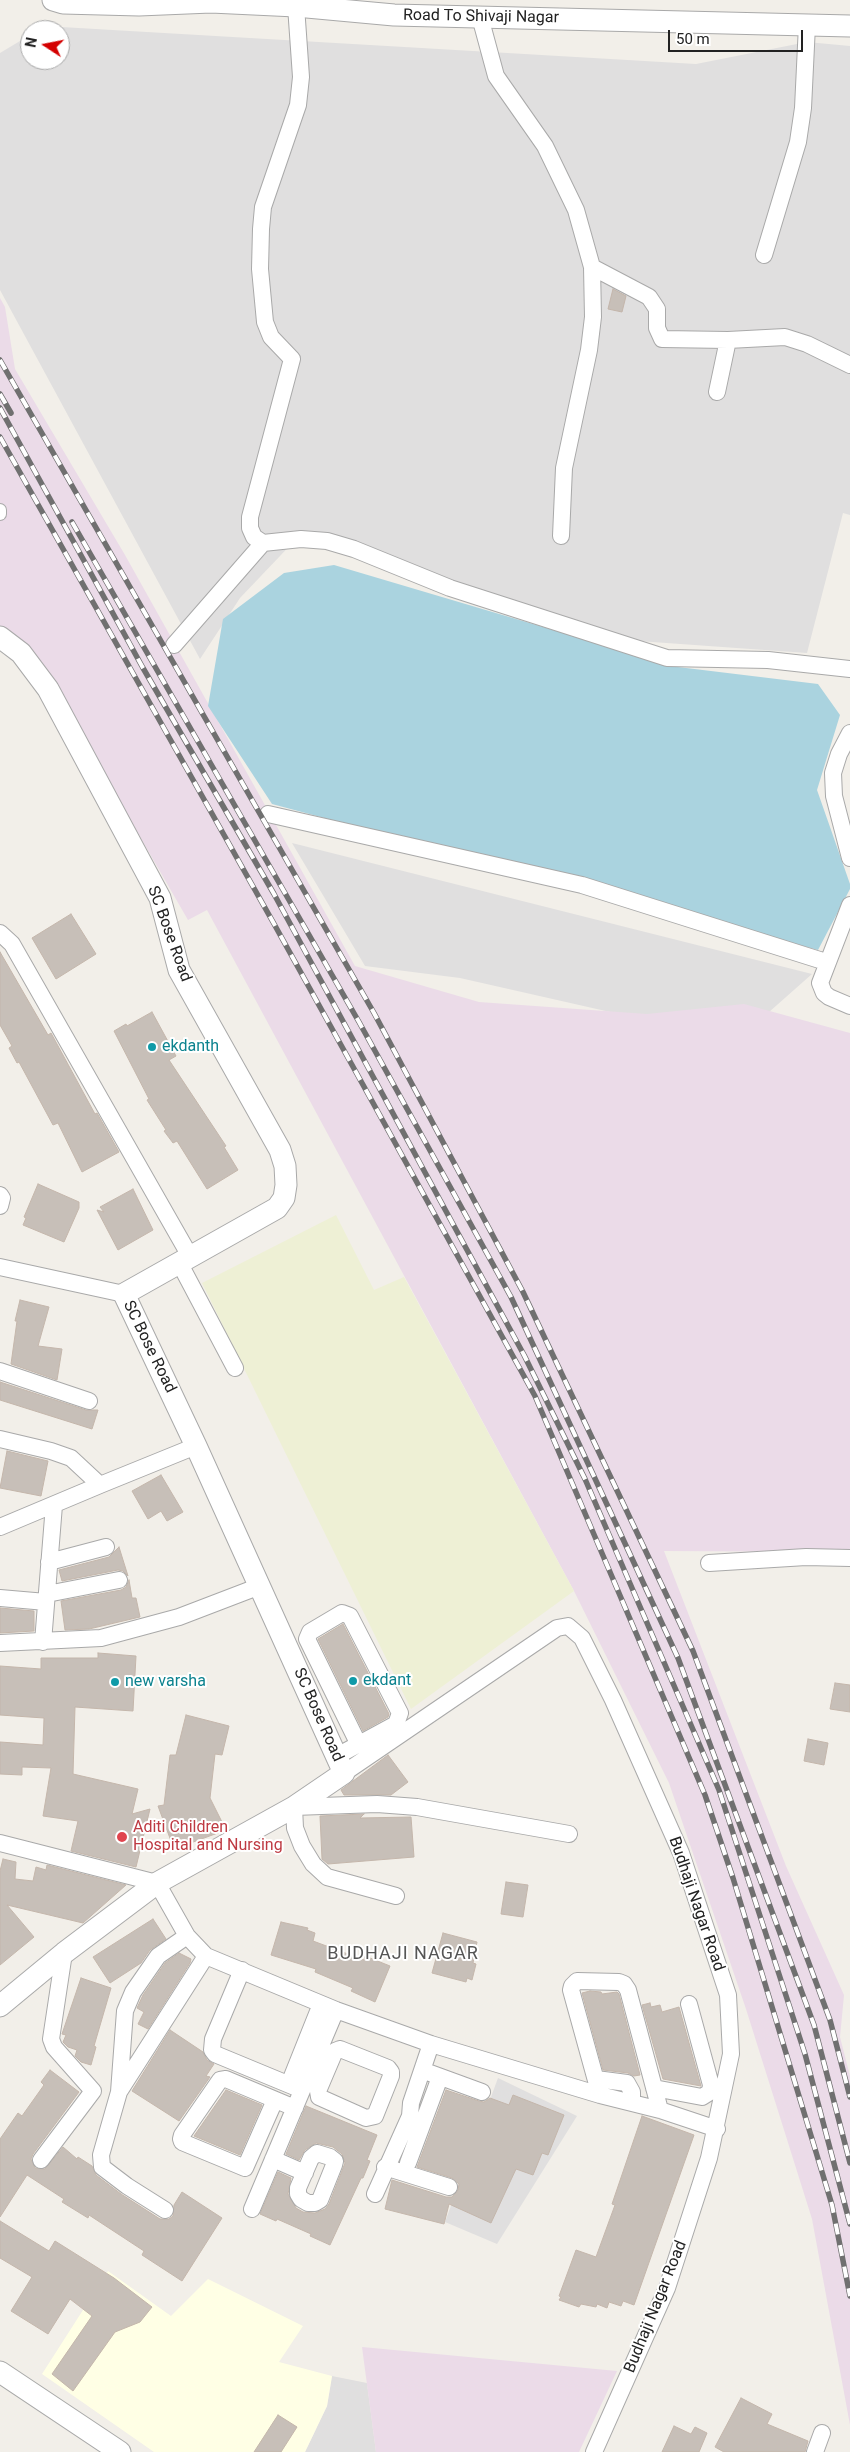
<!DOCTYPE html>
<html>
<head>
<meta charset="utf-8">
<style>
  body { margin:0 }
  #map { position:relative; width:850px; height:2452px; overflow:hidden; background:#f2efe9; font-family:Roboto,sans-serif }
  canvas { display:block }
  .north { position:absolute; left:20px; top:20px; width:50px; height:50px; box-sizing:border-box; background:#fff; border:1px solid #a7a7a7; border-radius:50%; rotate:281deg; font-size:14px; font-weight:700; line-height:20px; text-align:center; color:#222 }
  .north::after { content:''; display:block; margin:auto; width:18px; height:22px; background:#d40000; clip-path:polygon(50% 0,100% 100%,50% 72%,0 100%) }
  .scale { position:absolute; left:668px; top:30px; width:135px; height:22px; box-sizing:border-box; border:2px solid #222; border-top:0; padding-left:6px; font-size:15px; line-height:18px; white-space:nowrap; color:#222; -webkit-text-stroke:4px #fff; paint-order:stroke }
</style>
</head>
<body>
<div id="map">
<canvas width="850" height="2452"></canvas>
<div class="north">N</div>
<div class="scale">50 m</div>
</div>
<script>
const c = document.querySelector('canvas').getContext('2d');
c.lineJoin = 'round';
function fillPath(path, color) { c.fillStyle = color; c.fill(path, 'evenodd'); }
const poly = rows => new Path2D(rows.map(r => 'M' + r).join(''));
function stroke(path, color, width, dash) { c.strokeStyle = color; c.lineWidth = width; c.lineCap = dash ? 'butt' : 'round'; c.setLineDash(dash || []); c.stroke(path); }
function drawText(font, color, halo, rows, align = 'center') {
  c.font = font + ' Roboto,sans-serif'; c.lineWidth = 4; c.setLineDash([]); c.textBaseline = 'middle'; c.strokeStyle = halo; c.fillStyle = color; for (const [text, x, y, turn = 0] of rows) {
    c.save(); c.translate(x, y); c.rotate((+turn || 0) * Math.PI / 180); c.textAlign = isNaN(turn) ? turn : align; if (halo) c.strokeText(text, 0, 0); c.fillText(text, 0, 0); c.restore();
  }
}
const residential = poly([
  [44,26,696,64,807,42,850,46,850,515,843,513,807,653,610,639,300,535,240,598,200,659,0,290,0,53,30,35,30,60,60,60,60,30,37,30],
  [292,843,812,974,751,1028,663,1024,460,978,365,966],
  [498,2078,577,2116,497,2244,445,2222],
  [332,2376,367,2383,376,2452,305,2452,327,2406]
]);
const industrial = poly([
  [0,298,5,307,15,369,125,555,355,966,479,1002,647,1014,744,1004,850,1033,850,1552,664,1551,786,1866,844,1995,840,2037,850,2076,850,2425,812,2219,746,2009,669,1783,574,1591,207,910,188,920,45,672,0,628],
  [362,2347,617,2371,579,2452,376,2452]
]);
const education = poly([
  [108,2271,171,2316,208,2279,303,2326,279,2362,332,2376,327,2406,305,2452,154,2452,42,2374]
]);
const farmland = poly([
  [336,1215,374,1290,404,1277,574,1591,411,1709,202,1283]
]);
const water = poly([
  [334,565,678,667,818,684,840,715,817,790,850,884,850,889,818,950,272,804,208,706,223,619,284,573]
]);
const building = poly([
  [613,289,626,296,622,312,608,309,613,289],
  [71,914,96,954,56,979,32,938,71,914],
  [0,952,48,1035,51,1033,95,1114,97,1113,119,1152,82,1172,58,1123,53,1125,19,1062,17,1063,9,1048,12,1046,0,1025,0,952],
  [152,1012,176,1056,169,1060,226,1146,224,1147,238,1170,207,1189,177,1141,173,1143,164,1131,166,1130,147,1100,149,1099,114,1031,126,1024,127,1026,152,1012],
  [38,1184,79,1202,79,1208,64,1242,23,1225,26,1218,24,1217,38,1184],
  [133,1189,153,1230,118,1250,97,1210,104,1212,100,1207,133,1189],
  [20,1300,49,1307,38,1346,62,1349,57,1380,11,1364,17,1321,15,1321,20,1300],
  [0,1382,86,1410,98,1410,92,1429,0,1400,0,1382],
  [7,1451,48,1461,41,1496,0,1488,7,1451],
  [161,1475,183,1512,167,1521,161,1511,148,1519,132,1491,161,1475],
  [119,1547,128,1576,123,1571,118,1570,62,1581,59,1570,109,1557,119,1547],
  [129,1580,132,1598,136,1598,140,1617,89,1629,65,1630,61,1601,121,1590,126,1587,129,1580],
  [0,1608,34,1611,34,1631,0,1633,0,1608],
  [343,1624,389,1714,388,1717,363,1731,318,1639,343,1624],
  [98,1653,136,1656,133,1711,75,1707,73,1774,138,1789,132,1814,150,1809,136,1867,71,1851,78,1821,43,1816,51,1768,22,1767,22,1775,0,1774,0,1742,43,1745,44,1718,0,1715,0,1666,41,1669,41,1658,98,1658,98,1653],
  [835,1683,850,1685,850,1712,830,1709,835,1683],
  [186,1715,229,1726,222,1755,215,1754,210,1798,226,1830,174,1849,158,1806,164,1805,170,1755,176,1755,186,1715],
  [808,1739,828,1743,824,1765,804,1761,808,1739],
  [388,1755,408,1782,391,1795,344,1795,341,1790,388,1755],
  [364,1814,360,1818,411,1817,414,1857,328,1864,322,1859,320,1816,364,1814],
  [3,1859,16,1862,15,1879,33,1881,36,1867,46,1870,47,1865,126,1885,83,1923,7,1905,34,1937,0,1965,0,1871,3,1859],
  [506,1882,528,1885,523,1917,501,1914,506,1882],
  [153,1919,166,1939,150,1950,141,1963,110,1983,93,1957,153,1919],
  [281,1922,308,1928,307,1930,315,1933,313,1941,364,1960,365,1956,390,1966,375,2002,351,1991,353,1988,315,1972,316,1969,271,1955,281,1922],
  [443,1933,477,1942,473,1963,476,1964,472,1980,467,1978,466,1982,432,1973,443,1933],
  [179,1953,191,1959,190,1963,148,2029,138,2024,144,2012,137,2008,143,1995,165,1963,179,1953],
  [81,1978,111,1988,94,2046,96,2047,91,2065,81,2062,75,2056,77,2050,68,2047,63,2042,66,2035,62,2034,81,1978],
  [590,1991,601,1992,602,1994,617,1992,619,1994,640,2075,634,2076,628,2073,603,2070,582,1993,590,1991],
  [650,2003,651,2007,660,2005,662,2012,679,2007,701,2086,663,2079,642,2005,650,2003],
  [170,2030,203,2052,207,2060,214,2064,206,2076,210,2077,179,2121,132,2091,170,2030],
  [50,2070,79,2092,33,2154,31,2159,35,2168,45,2169,63,2147,77,2159,78,2157,92,2166,96,2175,121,2194,160,2219,169,2219,173,2216,174,2205,182,2192,222,2218,182,2281,142,2255,144,2251,89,2215,88,2218,62,2202,64,2199,27,2175,0,2217,0,2139,18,2113,22,2116,44,2085,41,2082,50,2070],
  [226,2090,262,2105,240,2155,194,2136,226,2090],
  [446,2090,479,2101,484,2102,490,2098,509,2105,513,2095,564,2115,548,2155,542,2153,533,2175,516,2169,491,2223,449,2204,444,2224,385,2209,392,2180,446,2197,452,2197,458,2190,459,2184,452,2178,417,2167,446,2090],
  [306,2106,377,2135,367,2160,370,2161,363,2178,361,2178,330,2245,310,2236,311,2234,277,2219,276,2221,260,2214,278,2172,291,2178,288,2194,296,2208,303,2212,315,2213,325,2209,329,2204,345,2163,342,2154,333,2147,316,2143,305,2150,299,2160,286,2154,306,2106],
  [642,2116,694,2135,634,2305,623,2301,621,2306,609,2302,607,2308,597,2304,596,2307,581,2304,579,2307,559,2300,561,2297,559,2296,576,2250,596,2257,615,2205,612,2204,642,2116],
  [0,2221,49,2251,55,2241,114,2278,152,2307,140,2322,115,2332,73,2391,52,2374,92,2316,70,2299,48,2334,11,2311,32,2277,0,2258,0,2221],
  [741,2398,772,2414,767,2424,808,2441,805,2452,724,2452,715,2447,741,2398],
  [278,2415,297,2427,281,2452,254,2452,278,2415],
  [674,2426,691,2434,695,2427,707,2433,699,2452,662,2452,674,2426]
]);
const pedestrian = poly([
  [0,510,0,514]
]);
const minor = poly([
  [296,6,301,77,298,105,263,207,261,229,260,269,265,322,271,337,292,359,250,517,250,528,254,537,263,543,301,539,327,541,354,549,450,588,667,658,768,660,850,669],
  [480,17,496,76,545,146,576,210,592,267,593,317,589,350,564,468,561,536],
  [764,255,798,142,803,108,807,25],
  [592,267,649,297,657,309,657,328,662,339,728,340,785,337,807,344,850,365],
  [717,392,728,340],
  [174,645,263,543],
  [850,733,839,754,833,773,834,796,850,858],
  [268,814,582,885,826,962],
  [850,905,820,983,824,993,829,997,850,1006],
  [0,933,12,944,191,1258],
  [0,1195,2,1198,0,1206],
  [180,1264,235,1368],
  [0,1267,124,1294],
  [0,1371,89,1401],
  [0,1439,51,1451,71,1458,100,1485,196,1446],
  [0,1527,100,1485],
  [49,1562,106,1547],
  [709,1563,806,1557,850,1558],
  [47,1594,119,1580],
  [0,1598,46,1602],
  [43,1642,54,1505],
  [0,1643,101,1638,179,1617,260,1586],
  [337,1756,396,1724,400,1713,350,1616,342,1613,310,1632,307,1639,359,1745],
  [344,1773,557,1628,568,1626,582,1638,613,1700,681,1853,728,1995,731,2054,709,2158,667,2288,594,2452],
  [0,1843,157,1883,187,1936,206,1956,336,2010,431,2044,600,2095,660,2110,717,2129],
  [396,1896,327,1877,313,1864,302,1846,295,1828,294,1807,377,1804,417,1807,569,1834],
  [242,1970,213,2039,212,2050,215,2054,302,2090],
  [340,2049,388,2068,391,2072,391,2076,375,2116,366,2118,319,2097,318,2091,335,2051,340,2049],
  [430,2073,482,2092],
  [596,2079,627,2083,632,2092,632,2103],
  [289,2084,321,2004],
  [654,2088,702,2097,710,2092,711,2085,689,2004],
  [119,2092,125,2011,133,1992,158,1956,187,1936],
  [600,2095,571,1990,572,1986,577,1981,619,1982,624,1984,628,1990,660,2110],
  [275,2100,245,2168,182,2142,181,2139,182,2135,220,2080,226,2079,295,2108],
  [317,2153,330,2157,335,2161,334,2165,320,2200,315,2203,308,2203,301,2199,298,2194,298,2188,311,2158,317,2153],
  [273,2159,305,2173],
  [41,2160,93,2091,54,2047,51,2039,64,1953],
  [408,2163,440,2077],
  [385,2167,449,2187],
  [375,2194,410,2116,411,2103,431,2044],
  [252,2209,336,2010],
  [165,2210,127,2186,102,2167,101,2155,119,2092,206,1956],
  [815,2452,822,2433]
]);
const tertiary = poly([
  [53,0,63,3,139,5,211,2,296,6,394,15,850,26],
  [0,637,21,653,48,689,160,898,179,970,280,1150,285,1166,286,1185,284,1198,277,1208,124,1294,196,1446,344,1773,294,1807,157,1883,64,1953,0,2006],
  [0,2372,120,2452]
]);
const rail = poly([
  [0,360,374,1013,523,1292,693,1651,830,2020,850,2097],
  [0,394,11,413],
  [0,408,143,668,274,894,524,1355,585,1479,719,1790,805,2054,850,2224],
  [0,437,273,922,535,1396,705,1795,733,1878,832,2205,850,2296],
  [72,522,359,1022,511,1297,678,1658,814,2025,850,2163]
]);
const markers = [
  [152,1047,5,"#0f9aa8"],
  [353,1681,5,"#0f9aa8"],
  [115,1682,5,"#0f9aa8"],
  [122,1837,6,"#e0444e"]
];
const streetNames = [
  ["Road To Shivaji Nagar",481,17,1],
  ["SC Bose Road",169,934,70],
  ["SC Bose Road",149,1347,64],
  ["SC Bose Road",318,1715,66],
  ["Budhaji Nagar Road",696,1904,71],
  ["Budhaji Nagar Road",656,2307,-68]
];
const cultureNames = [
  ["ekdanth",162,1047],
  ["ekdant",363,1681],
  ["new varsha",125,1682]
];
const healthNames = [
  ["Aditi Children",133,1828],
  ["Hospital and Nursing",133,1846]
];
const neighbourhoodNames = [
  ["BUDHAJI NAGAR",403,1954]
];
fillPath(residential, '#e0dfdf');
fillPath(industrial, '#ebdbe8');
fillPath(education, '#ffffe5');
fillPath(farmland, '#eef0d5');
fillPath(water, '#aad3df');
fillPath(building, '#c7bfb8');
stroke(building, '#c4b6ab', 1);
stroke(pedestrian, '#a9a9a9', 14);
stroke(minor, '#a9a9a9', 18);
stroke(tertiary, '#a9a9a9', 23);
stroke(pedestrian, '#fff', 12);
stroke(minor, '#fff', 16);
stroke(tertiary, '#fff', 21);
stroke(rail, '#707070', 5.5);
stroke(rail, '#fff', 4, [11]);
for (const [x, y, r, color] of markers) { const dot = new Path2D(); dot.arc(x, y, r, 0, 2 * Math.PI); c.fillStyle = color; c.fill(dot); stroke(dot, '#fff', 2); }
drawText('16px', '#222', '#fff', streetNames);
drawText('16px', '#0d838f', '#fff', cultureNames, 'left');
drawText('16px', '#be3a42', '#fff', healthNames, 'left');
c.letterSpacing = '1px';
drawText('18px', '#555', '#fff', neighbourhoodNames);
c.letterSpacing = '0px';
</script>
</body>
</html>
